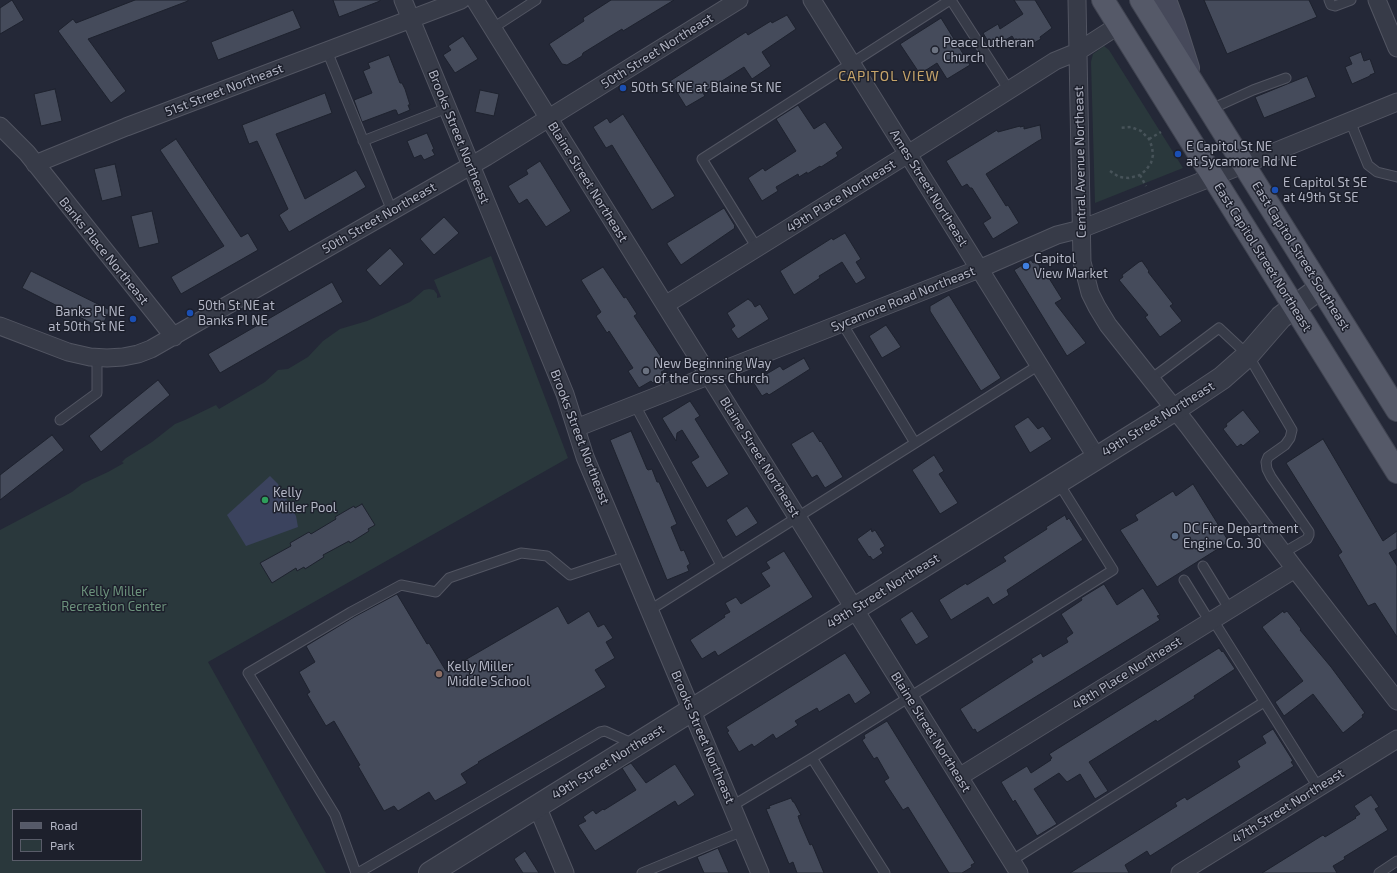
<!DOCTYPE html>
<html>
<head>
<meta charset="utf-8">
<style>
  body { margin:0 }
  #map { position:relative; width:1397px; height:873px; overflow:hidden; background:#242837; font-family:"Exo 2",sans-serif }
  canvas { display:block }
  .legend { position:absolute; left:12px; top:809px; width:130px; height:52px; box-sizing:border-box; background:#1d202c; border:1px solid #595c69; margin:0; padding:5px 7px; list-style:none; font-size:12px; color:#b2b5c4 }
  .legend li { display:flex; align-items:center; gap:8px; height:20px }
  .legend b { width:20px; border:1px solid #595c69 }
</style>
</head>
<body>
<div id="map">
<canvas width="1397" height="873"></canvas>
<ul class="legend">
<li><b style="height:5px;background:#555968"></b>Road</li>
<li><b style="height:11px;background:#2a383c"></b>Park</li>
</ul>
</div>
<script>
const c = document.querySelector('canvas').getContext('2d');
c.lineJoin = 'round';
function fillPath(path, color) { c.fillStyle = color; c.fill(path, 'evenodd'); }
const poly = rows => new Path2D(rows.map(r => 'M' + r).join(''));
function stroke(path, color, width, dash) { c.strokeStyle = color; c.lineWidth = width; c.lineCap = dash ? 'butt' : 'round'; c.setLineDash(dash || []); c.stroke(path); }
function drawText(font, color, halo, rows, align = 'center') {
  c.font = font + ' "Exo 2",sans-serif'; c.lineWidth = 3; c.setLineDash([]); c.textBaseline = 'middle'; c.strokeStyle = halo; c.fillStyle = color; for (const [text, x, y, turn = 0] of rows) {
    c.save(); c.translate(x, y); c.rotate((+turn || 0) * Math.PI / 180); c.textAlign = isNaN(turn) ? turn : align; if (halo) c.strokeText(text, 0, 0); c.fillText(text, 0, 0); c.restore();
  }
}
const green = poly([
  [1104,46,1109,50,1183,168,1095,203,1091,62,1093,54],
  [491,256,568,458,208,662,326,873,0,873,0,530,72,492,82,484,108,472,124,463,122,462,126,458,152,442,175,424,185,420,216,405,219,409,265,382,278,370,288,369,308,357,323,341,340,329,367,321,410,302,424,290,429,289,434,290,437,294,437,298,441,297,434,280],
  [13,810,141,810,141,860,13,860]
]);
const water = poly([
  [270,476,278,484,296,516,298,527,246,546,227,515]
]);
const building = poly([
  [12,0,24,20,0,34,0,8,12,0],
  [135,0,188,0,188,1,88,39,126,91,111,103,58,31,73,19,76,23,135,0],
  [333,0,380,0,380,1,339,17,333,0],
  [611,0,674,0,623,31,622,29,583,53,582,56,567,65,562,64,549,44,584,21,583,18,611,0],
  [1014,0,1035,0,1052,28,1040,37,1041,39,1032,44,1025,45,1020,48,1012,36,992,48,983,33,998,24,1000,29,1023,14,1014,0],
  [1204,0,1309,0,1317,17,1227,54,1204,0],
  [293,10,301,28,218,60,211,42,293,10],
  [787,15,796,29,762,52,771,66,752,79,744,67,703,93,705,96,686,107,670,81,746,32,748,35,771,21,772,23,787,15],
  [941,18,970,65,947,79,937,63,920,74,900,44,941,18],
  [463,36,478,59,455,73,443,55,451,50,448,46,463,36],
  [1361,52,1364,61,1370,59,1375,73,1370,75,1370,76,1352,84,1345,67,1352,64,1349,57,1361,52],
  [389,55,400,83,402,83,405,89,410,105,408,105,410,110,398,115,396,110,394,110,362,122,354,100,372,93,363,71,370,68,368,63,389,55],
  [1307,76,1316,97,1264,118,1255,97,1307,76],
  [55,89,62,121,41,126,34,94,55,89],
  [480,90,499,94,494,116,475,112,480,90],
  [325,93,332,113,276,134,305,199,356,170,366,187,289,232,279,215,288,209,257,141,249,144,242,125,325,93],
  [798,105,814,129,825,122,843,148,836,153,838,156,821,167,820,166,807,174,807,172,799,177,798,174,776,187,778,191,762,201,748,178,763,168,765,171,796,151,776,119,798,105],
  [623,114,675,196,652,210,612,145,606,148,593,127,607,118,610,123,623,114],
  [1040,125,1042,139,1038,141,986,174,1006,206,1008,205,1019,223,993,239,983,223,991,218,972,188,970,188,967,184,962,187,946,161,997,130,998,132,1020,126,1020,127,1024,126,1024,129,1040,125],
  [427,133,434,149,432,150,435,155,424,160,421,155,414,158,407,141,427,133],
  [176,139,241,237,248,233,258,250,181,294,171,277,224,246,160,150,176,139],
  [540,161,571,211,546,227,527,199,519,204,508,186,528,174,526,170,540,161],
  [115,164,122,196,102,201,94,169,115,164],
  [724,208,735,226,734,227,735,228,681,265,667,244,667,243,724,208],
  [152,211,159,243,139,248,131,216,152,211],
  [444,217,459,233,434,255,420,239,444,217],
  [845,233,861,259,856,262,866,278,856,284,842,262,819,276,820,278,794,295,780,271,832,238,833,240,845,233],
  [390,248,404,264,380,286,366,270,390,248],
  [1031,260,1033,263,1037,261,1040,267,1042,267,1062,299,1055,303,1086,343,1067,356,1014,270,1031,260],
  [1142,261,1149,271,1148,272,1173,304,1170,306,1182,321,1160,337,1145,317,1148,315,1119,280,1123,277,1122,275,1139,262,1142,261],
  [603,267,624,298,626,297,637,314,634,316,665,363,662,365,665,370,661,372,664,376,653,383,651,381,639,388,628,371,633,368,609,331,607,333,596,316,601,312,581,280,603,267],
  [31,271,110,310,101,328,22,288,31,271],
  [332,282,343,302,220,373,208,354,332,282],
  [949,295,1001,378,981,391,930,311,930,306,949,295],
  [748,299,752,302,755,307,760,304,769,319,738,339,731,329,735,326,727,313,748,299],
  [886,325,901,347,882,358,869,336,886,325],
  [804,358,810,369,769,395,767,393,762,396,753,382,780,366,783,370,804,358],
  [158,380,170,395,101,452,89,436,158,380],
  [690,401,700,416,695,419,729,474,707,488,691,462,699,457,682,430,677,433,676,441,662,418,690,401],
  [1243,410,1260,432,1243,446,1241,444,1237,447,1223,429,1227,426,1226,424,1243,410],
  [1028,417,1038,429,1043,426,1052,439,1030,453,1014,426,1028,417],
  [631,431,647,469,648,470,652,469,657,482,659,482,677,524,671,527,681,551,684,550,690,564,687,566,689,571,667,580,610,440,631,431],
  [813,431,820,442,821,441,843,477,825,488,817,475,812,478,791,444,813,431],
  [52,435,64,450,0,500,0,475,52,435],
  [1323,439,1383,541,1397,531,1397,549,1389,553,1397,566,1397,637,1375,603,1368,606,1338,555,1342,552,1286,463,1323,439],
  [934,455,944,471,939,474,958,503,940,514,912,470,934,455],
  [1193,484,1229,542,1157,587,1120,530,1138,520,1135,515,1173,491,1176,496,1193,484],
  [362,504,375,525,368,529,369,531,350,543,349,541,323,555,324,557,305,569,304,567,297,571,296,568,272,583,260,563,291,546,290,543,309,532,311,534,336,519,335,517,354,506,355,508,362,504],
  [747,506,758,523,736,537,726,520,747,506],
  [1065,515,1067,520,1069,518,1083,540,1007,590,1009,595,993,605,988,597,951,620,939,600,966,583,967,585,1006,561,1003,557,1047,529,1046,527,1065,515],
  [871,529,872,532,875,530,885,546,880,549,883,553,873,560,870,556,869,557,857,539,871,529],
  [784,551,813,597,718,656,715,651,702,659,690,640,725,617,724,615,730,612,725,603,736,597,741,604,770,586,761,573,770,568,766,562,784,551],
  [1104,584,1117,605,1143,588,1160,615,1157,616,1160,620,977,733,975,729,973,730,960,709,1033,662,1031,659,1041,653,1043,657,1068,642,1066,638,1073,633,1061,614,1082,600,1081,598,1104,584],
  [397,594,427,644,429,643,446,671,558,606,568,624,589,611,598,627,604,624,613,638,606,642,615,658,595,670,606,687,478,762,479,763,461,774,467,783,435,801,429,792,398,811,394,806,384,811,358,766,360,765,334,721,326,726,307,694,310,692,299,672,315,662,306,646,354,617,397,594],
  [912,611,929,637,916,645,900,619,912,611],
  [1283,611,1284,613,1287,611,1301,629,1300,630,1331,667,1365,713,1362,715,1363,717,1343,733,1313,694,1284,716,1275,702,1303,681,1262,627,1283,611],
  [1219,648,1222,652,1223,651,1235,669,1194,696,1195,698,1157,722,1156,720,1089,762,1108,791,1095,799,1080,774,1067,782,1059,773,1034,789,1057,824,1037,836,1015,800,1013,802,1001,782,1027,766,1031,773,1051,760,1050,759,1052,758,1049,754,1219,648],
  [845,653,871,693,855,704,849,694,819,712,817,708,795,721,798,725,776,739,773,734,754,747,752,744,739,752,727,732,729,731,726,727,845,653],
  [887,721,975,863,971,865,972,867,962,873,949,873,908,807,903,810,884,781,889,778,877,757,874,759,862,740,865,738,864,735,887,721],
  [1273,729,1293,761,1291,762,1294,766,1150,856,1147,851,1125,865,1129,873,1070,873,1177,806,1175,803,1185,797,1187,800,1240,767,1237,761,1266,743,1262,736,1273,729],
  [631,763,646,783,675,764,695,795,678,806,675,801,595,851,578,825,586,821,583,817,593,810,596,814,603,809,604,810,636,790,622,768,631,763],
  [1371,795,1379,807,1375,809,1388,830,1344,857,1345,859,1333,866,1337,873,1262,873,1323,835,1325,837,1356,818,1355,817,1360,814,1354,806,1371,795],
  [791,798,793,802,794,802,801,815,798,816,800,822,810,845,812,844,824,873,797,873,793,862,789,864,766,809,770,808,769,806,791,798],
  [718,848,729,873,704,873,697,857,718,848],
  [525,851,539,873,523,873,514,859,525,851]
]);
const path = poly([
  [1149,139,1161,132],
  [1110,171,1119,177,1129,178,1140,175,1146,170,1151,163,1153,155,1152,147,1149,139,1141,131,1131,127,1120,128],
  [1140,175,1146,186]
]);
const service = poly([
  [951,0,1009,90],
  [1329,0,1331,5,1335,6,1351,0],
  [493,28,536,0],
  [327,51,392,211],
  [1209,110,1253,90,1286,78],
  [1350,121,1368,165,1377,172,1397,177],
  [363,141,447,108],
  [757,248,702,159,950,0],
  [842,323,915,443],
  [1151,379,1219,328,1248,355,1292,430,1290,438,1285,445,1268,457,1266,462,1267,469,1271,477,1309,532,1309,535,1307,539,1283,553],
  [635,405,721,565],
  [60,420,97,393,97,358],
  [1203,566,1230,610],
  [1184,580,1210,622],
  [650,610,1039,365],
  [1213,620,1318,787],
  [812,758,885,873],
  [732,806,812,758,1113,570,1058,482],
  [1011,861,1264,702],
  [356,873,335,815,248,673,351,612,401,585,436,592,449,578,521,553,547,556,570,575,627,556],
  [358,873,600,732,605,731,634,744],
  [642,873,743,831],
  [1379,873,1397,861]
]);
const minor = poly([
  [403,0,565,394,585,457,760,873],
  [475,0,1019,873],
  [812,0,1097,458],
  [1077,0,1082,262,1090,293,1097,307,1108,325,1188,426,1295,569,1397,701],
  [1377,0,1397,48],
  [0,126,27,153,174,337],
  [35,164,126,127,461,0],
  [665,305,908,154,1055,61,1077,52,1119,25],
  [0,326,68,352,90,357,107,358,123,357,138,354,151,349,486,157,739,0],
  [576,428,979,269,1057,235,1081,229,1230,170,1397,102],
  [959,777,1295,569],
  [537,806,565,873],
  [1180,873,1397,739]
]);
const tertiary = poly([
  [430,873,1174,410,1222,378,1248,355,1281,317,1320,288]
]);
const secondary = poly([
  [1165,0,1174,24,1188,68]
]);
const primary = poly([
  [1103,0,1397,472],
  [1141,0,1397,410]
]);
const markers = [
  [935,50,4,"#6b7280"],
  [623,88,4,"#1a4fb4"],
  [1178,154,4,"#1a4fb4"],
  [1275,190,4,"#1a4fb4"],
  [1026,266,4,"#3f7fe0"],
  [190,313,4,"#1a4fb4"],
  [133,319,4,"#1a4fb4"],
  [646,371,4,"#6b7280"],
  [265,500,4,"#2e9e5b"],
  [1175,536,4,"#5c6f8a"],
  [439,674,4,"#8d6e63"]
];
const poiNames = [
  ["Peace Lutheran",943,43],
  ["Church",943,58],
  ["50th St NE at Blaine St NE",631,88],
  ["E Capitol St NE",1186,147],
  ["at Sycamore Rd NE",1186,162],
  ["E Capitol St SE",1283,183],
  ["at 49th St SE",1283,198],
  ["Capitol",1034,259],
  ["View Market",1034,274],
  ["50th St NE at",198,306],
  ["Banks Pl NE",198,321],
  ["Banks Pl NE",125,312,"right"],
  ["at 50th St NE",125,327,"right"],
  ["New Beginning Way",654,364],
  ["of the Cross Church",654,379],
  ["Kelly",273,493],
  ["Miller Pool",273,508],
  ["DC Fire Department",1183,529],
  ["Engine Co. 30",1183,544],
  ["Kelly Miller",447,667],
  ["Middle School",447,682]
];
const streetNames = [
  ["50th Street Northeast",657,51,-32],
  ["51st Street Northeast",224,90,-21],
  ["Brooks Street Northeast",459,137,68],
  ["Central Avenue Northeast",1080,162,-91],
  ["Blaine Street Northeast",588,182,58],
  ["Ames Street Northeast",929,188,58],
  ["49th Place Northeast",841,196,-32],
  ["50th Street Northeast",379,218,-30],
  ["Banks Place Northeast",104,251,51],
  ["East Capitol Street Southeast",1301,256,58],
  ["East Capitol Street Northeast",1263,257,58],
  ["Sycamore Road Northeast",903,299,-22],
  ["49th Street Northeast",1158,419,-32],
  ["Brooks Street Northeast",580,437,69],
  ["Blaine Street Northeast",760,457,58],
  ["49th Street Northeast",883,591,-32],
  ["48th Place Northeast",1127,673,-32],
  ["Blaine Street Northeast",931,732,58],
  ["Brooks Street Northeast",703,737,67],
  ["49th Street Northeast",608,762,-32],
  ["47th Street Northeast",1288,806,-32]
];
const parkNames = [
  ["Kelly Miller",114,592],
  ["Recreation Center",114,607]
];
const neighbourhoodNames = [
  ["CAPITOL VIEW",889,76]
];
fillPath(green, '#2a383c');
fillPath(water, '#3b435e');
fillPath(building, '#454b5b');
stroke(building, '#1e222e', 1);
stroke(service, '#525562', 11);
stroke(minor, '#525562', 19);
stroke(tertiary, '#525562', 24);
stroke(secondary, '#525562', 24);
stroke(primary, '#404451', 24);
stroke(path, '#475359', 2.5, [3, 3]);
stroke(service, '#373b48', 9);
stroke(minor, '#373b48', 17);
stroke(tertiary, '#373b48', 22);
stroke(secondary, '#46495a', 22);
stroke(primary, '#555968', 22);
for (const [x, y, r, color] of markers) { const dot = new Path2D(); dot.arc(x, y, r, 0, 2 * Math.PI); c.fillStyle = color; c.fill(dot); stroke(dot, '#1d202c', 1.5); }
drawText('13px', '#b2b5c4', '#1d202c', poiNames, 'left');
drawText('13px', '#b2b5c4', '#1d202c', streetNames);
drawText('13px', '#6c927c', '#1d202c', parkNames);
c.letterSpacing = '1px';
drawText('14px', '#c7a56a', '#1d202c', neighbourhoodNames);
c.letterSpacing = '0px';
</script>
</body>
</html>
